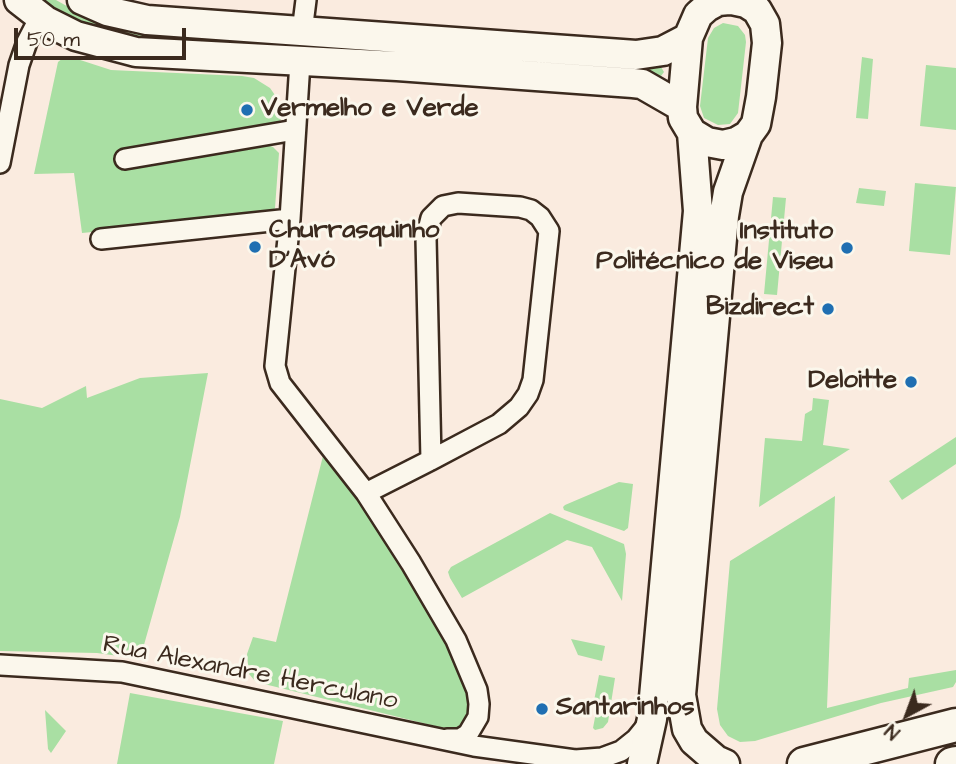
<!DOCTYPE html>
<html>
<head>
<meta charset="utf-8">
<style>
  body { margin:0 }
  #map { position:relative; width:956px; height:764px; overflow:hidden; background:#faebdf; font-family:"Architects Daughter",sans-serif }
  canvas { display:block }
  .north { position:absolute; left:872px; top:680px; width:70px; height:70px; -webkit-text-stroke:5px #fbf7ec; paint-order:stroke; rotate:221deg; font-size:19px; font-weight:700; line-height:28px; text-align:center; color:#3b2a1e }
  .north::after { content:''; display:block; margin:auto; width:24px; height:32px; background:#3b2a1e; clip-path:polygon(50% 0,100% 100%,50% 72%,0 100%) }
  .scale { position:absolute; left:14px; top:28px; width:172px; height:32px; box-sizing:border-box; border:4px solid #3b2a1e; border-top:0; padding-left:9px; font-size:21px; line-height:24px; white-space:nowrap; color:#3b2a1e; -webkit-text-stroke:5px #fbf7ec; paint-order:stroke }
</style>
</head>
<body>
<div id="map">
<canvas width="956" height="764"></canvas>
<div class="north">N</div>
<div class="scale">50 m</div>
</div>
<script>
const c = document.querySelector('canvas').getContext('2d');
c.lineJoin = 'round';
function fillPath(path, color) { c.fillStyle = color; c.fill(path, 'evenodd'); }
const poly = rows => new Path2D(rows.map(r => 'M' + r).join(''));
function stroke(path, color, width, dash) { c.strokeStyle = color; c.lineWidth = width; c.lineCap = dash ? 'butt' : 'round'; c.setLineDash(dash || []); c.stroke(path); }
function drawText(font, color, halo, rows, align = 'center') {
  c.font = font + ' "Architects Daughter",sans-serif'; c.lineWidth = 6; c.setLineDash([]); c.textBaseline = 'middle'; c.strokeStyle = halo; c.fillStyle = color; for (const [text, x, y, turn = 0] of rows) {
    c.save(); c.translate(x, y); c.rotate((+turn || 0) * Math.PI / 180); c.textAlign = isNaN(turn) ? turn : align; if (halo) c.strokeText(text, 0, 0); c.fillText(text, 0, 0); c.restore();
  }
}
const green = poly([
  [36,0,56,0,95,22,125,32,159,37,652,69,661,67,664,72,661,76,652,72,141,39,84,27],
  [723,23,738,26,745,35,746,42,738,113,730,124,718,125,704,118,700,106,708,38,714,28],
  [862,57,873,59,868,119,856,118],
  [63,58,74,58,111,70,242,76,254,78,270,88,277,98,281,119,277,127,121,152,117,166,137,165,264,144,273,147,279,153,275,208,271,213,266,215,82,233,74,173,34,174,58,62],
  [926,65,956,68,956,130,920,126],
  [915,183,956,187,950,255,909,251],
  [859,188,886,191,884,206,856,203],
  [773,197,786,198,777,295,764,294],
  [208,373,180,517,140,659,97,653,0,651,0,399,42,408,86,386,87,398,140,378],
  [813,398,829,400,823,445,850,449,759,507,765,438,802,441,805,414,812,410],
  [956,437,956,464,902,500,889,481],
  [324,452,402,560,469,684,473,710,464,726,457,730,447,729,256,682,249,674,247,654,253,637,276,642],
  [619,482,633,484,628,528,624,531,564,510,563,507,565,505],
  [835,496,827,708,908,688,909,678,956,670,956,682,953,687,881,703,755,741,740,742,728,736,720,725,717,709,730,561],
  [550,513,624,544,626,554,622,601,592,547,567,540,462,598,450,578,448,572,451,567],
  [571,639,605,646,602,661,578,655],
  [599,675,615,678,608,722,603,728,595,730,593,728,597,707,593,706],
  [130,693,283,721,274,764,117,764],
  [45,710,66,731,51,753,48,749]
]);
const street = poly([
  [302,32,306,0],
  [300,62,290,219,275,366,280,383,366,493,411,563,456,640,477,690,479,704,478,717,468,734,460,739,447,739],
  [125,159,295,130],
  [0,163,19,65,27,42,40,17],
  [101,239,290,219],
  [366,493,431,460,499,424,519,407,528,394,533,380,549,231,540,217,531,210,520,207,458,203,443,206,431,218,426,238,431,460],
  [0,665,122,672,474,746,575,760,602,758,621,751,636,739,649,723]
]);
const secondary = poly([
  [19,0,46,21,76,36,136,52,397,66,633,83,642,84,682,107],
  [82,0,107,11,147,20,636,55,663,51,688,38],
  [729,0,718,1,707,7,698,15,688,38,682,107,683,118,692,133,707,142,723,145,736,142,748,135,756,124,761,97,767,43,765,24,757,10,746,3,732,0],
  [642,764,652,719,698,211,692,133],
  [725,764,716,760,694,741,687,729,681,695,724,216,728,192,748,135]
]);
const primary = poly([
  [804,764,956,725],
  [952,764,956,763]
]);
const markers = [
  [247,110,7,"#1f6fb2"],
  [255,247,7,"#1f6fb2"],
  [847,248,7,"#1f6fb2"],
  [828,309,7,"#1f6fb2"],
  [911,382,7,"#1f6fb2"],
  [542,709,7,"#1f6fb2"]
];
const poiNames = [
  ["Vermelho e Verde",261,110],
  ["Churrasquinho",269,232],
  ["D'Avó",269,262],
  ["Instituto",833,233,"right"],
  ["Politécnico de Viseu",833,263,"right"],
  ["Bizdirect",814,309,"right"],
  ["Deloitte",897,382,"right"],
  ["Santarinhos",556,709]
];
const streetNames = [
  ["Rua Alexandre Herculano",250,674,11]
];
fillPath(green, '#a9dfa3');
stroke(street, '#3b2a1e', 24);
stroke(secondary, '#3b2a1e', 33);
stroke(primary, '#3b2a1e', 37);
stroke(street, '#fbf7ec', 19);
stroke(secondary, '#fbf7ec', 28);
stroke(primary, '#fbf7ec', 32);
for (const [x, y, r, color] of markers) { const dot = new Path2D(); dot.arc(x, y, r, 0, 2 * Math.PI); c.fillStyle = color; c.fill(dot); stroke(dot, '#fbf7ec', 2.5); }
drawText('bold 26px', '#3b2a1e', '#fbf7ec', poiNames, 'left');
drawText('26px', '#3b2a1e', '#fbf7ec', streetNames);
</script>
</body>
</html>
